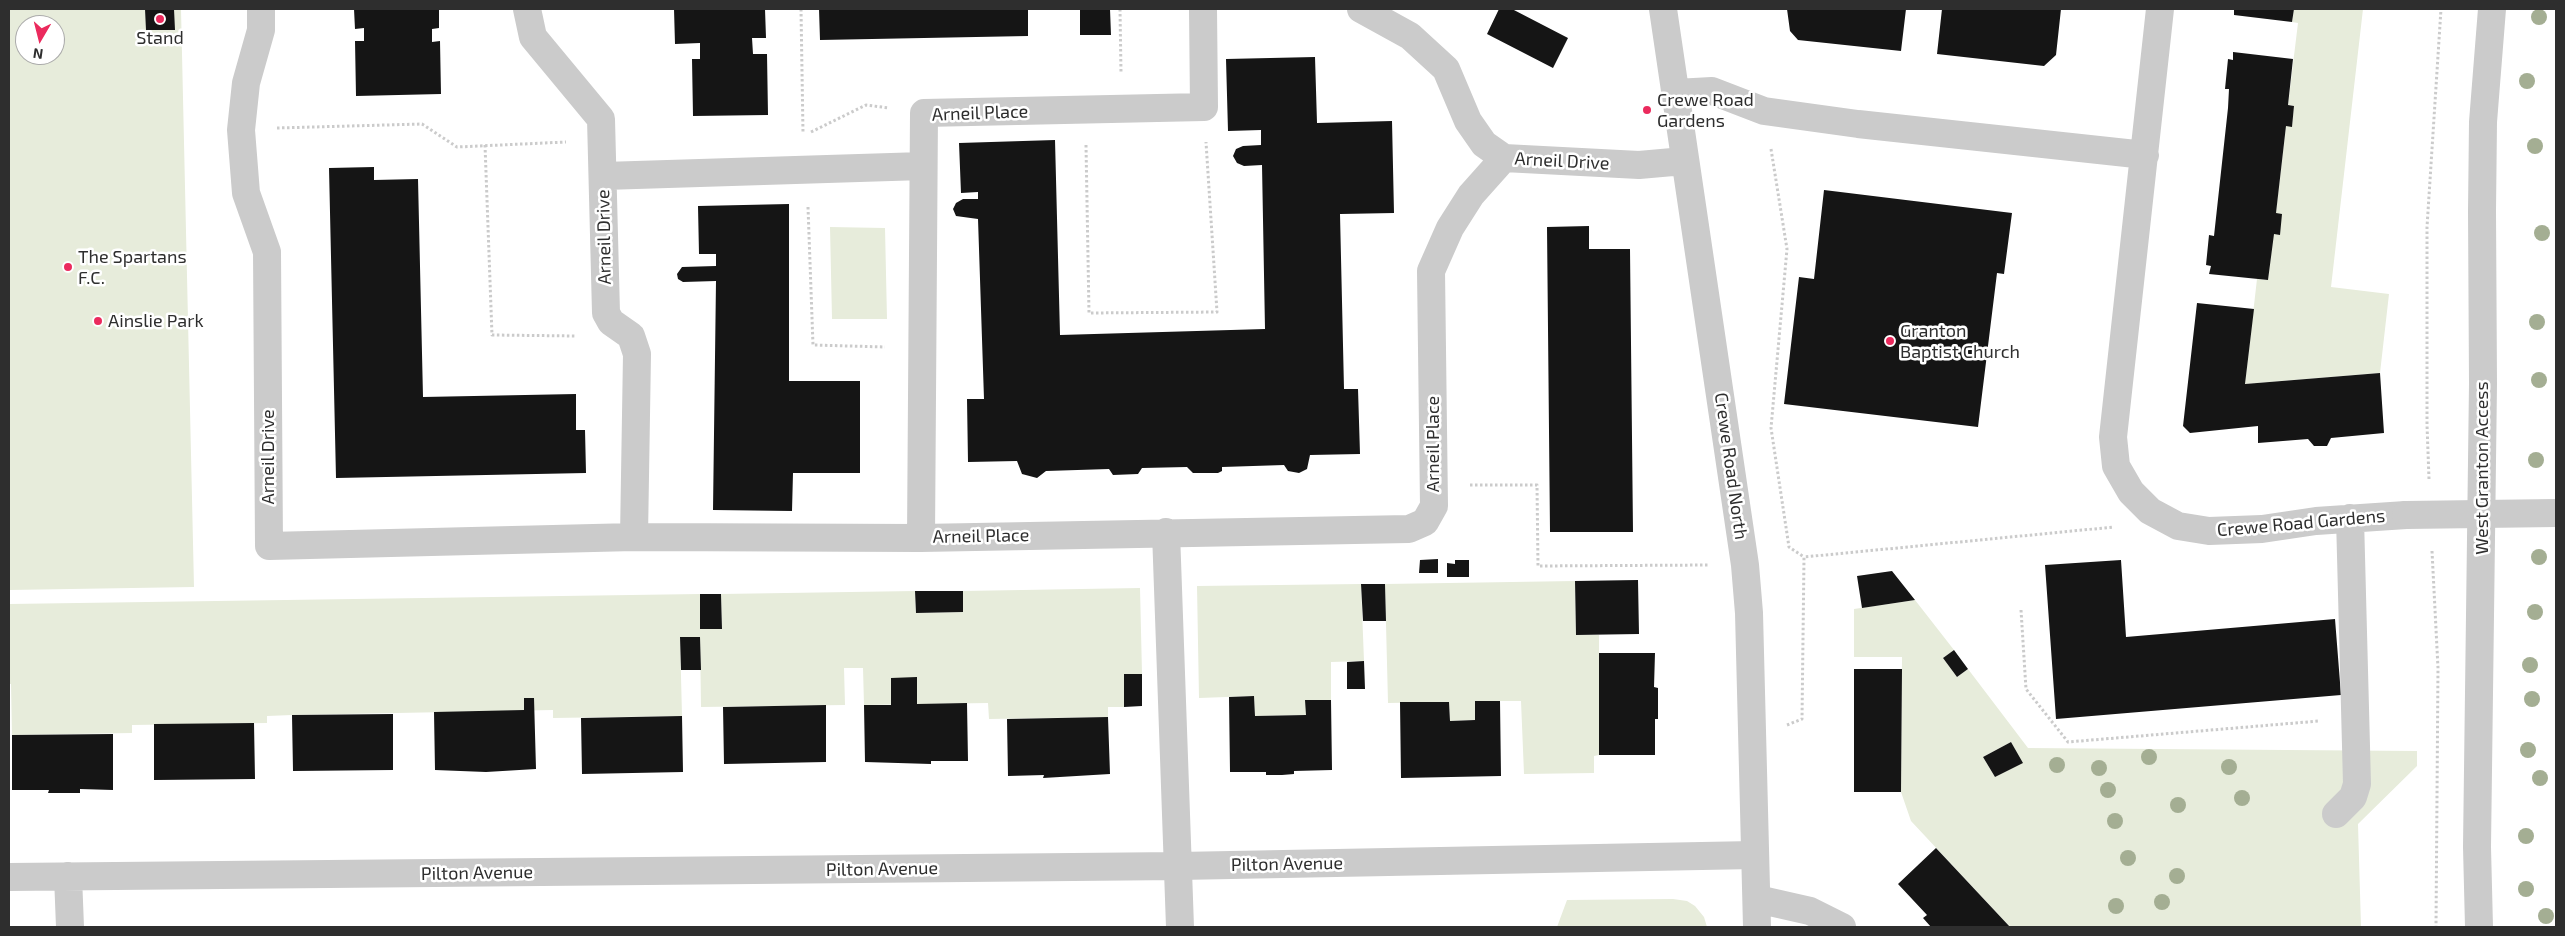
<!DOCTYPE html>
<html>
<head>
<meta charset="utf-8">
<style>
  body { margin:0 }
  #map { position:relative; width:2565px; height:936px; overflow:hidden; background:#fff; font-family:"Exo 2",sans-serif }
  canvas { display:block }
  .frame { position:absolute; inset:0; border:10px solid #2e2e2e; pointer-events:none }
  .north { position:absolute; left:15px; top:15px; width:50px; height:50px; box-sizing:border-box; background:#fff; border:1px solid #ababab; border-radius:50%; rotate:188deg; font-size:14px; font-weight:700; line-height:20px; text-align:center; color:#2e2e2e }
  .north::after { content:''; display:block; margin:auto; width:18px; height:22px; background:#eb2a5d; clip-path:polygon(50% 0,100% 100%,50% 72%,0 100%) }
</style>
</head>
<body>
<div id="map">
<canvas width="2565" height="936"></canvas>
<div class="frame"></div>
<div class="north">N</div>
</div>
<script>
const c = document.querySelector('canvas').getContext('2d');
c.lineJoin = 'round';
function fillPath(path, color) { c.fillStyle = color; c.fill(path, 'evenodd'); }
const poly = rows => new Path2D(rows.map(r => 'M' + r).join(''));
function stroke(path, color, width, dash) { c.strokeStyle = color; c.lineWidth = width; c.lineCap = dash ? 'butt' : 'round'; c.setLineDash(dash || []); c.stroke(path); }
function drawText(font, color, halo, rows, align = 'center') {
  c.font = font + ' "Exo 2",sans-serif'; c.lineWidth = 5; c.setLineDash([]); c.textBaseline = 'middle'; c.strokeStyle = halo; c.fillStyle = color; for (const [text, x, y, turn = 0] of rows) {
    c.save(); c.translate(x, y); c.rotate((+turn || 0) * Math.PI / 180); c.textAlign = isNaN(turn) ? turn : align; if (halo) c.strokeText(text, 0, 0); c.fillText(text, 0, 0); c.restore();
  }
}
const green = poly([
  [9,9,181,9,194,587,9,590],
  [25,25,55,25,55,55,25,55],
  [2294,9,2363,9,2331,287,2389,294,2380,373,2245,384,2257,279,2268,280,2286,126,2292,126,2294,106,2288,105,2298,23,2292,22],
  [830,227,885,228,887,319,832,319],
  [1575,581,1576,635,1599,635,1599,755,1594,756,1594,773,1524,774,1521,701,1475,701,1475,720,1450,721,1449,702,1388,703,1385,584],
  [1361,584,1364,661,1331,662,1331,700,1306,700,1306,715,1255,716,1254,696,1199,698,1197,586],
  [1140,588,1142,674,1124,674,1124,707,1108,707,1108,717,989,719,988,703,864,705,863,668,844,668,845,705,701,707,700,637,680,637,682,716,553,718,553,710,292,715,267,716,267,723,132,725,132,733,12,735,11,684,9,684,9,604,700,594,701,629,722,628,721,594,915,591,916,613,963,612,963,591],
  [1915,600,1954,650,1943,658,1957,677,1968,669,2028,748,2417,751,2417,766,2358,824,2361,927,2010,927,1911,821,1901,792,1902,657,1854,657,1854,609],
  [2011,742,2022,763,1995,777,1983,757],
  [1673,899,1687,901,1695,906,1704,917,1707,927,1557,927,1567,900]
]);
const building = poly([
  [145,9,174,9,175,30,146,30],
  [354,9,439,9,439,28,432,29,432,42,440,41,441,94,356,96,355,41,364,41,364,28,355,29],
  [674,9,765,9,766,38,752,38,753,54,767,54,768,115,693,116,692,59,700,59,700,43,675,44],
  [819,9,1028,9,1028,36,820,40],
  [1080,9,1110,9,1111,35,1080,35],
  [1499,9,1512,9,1568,38,1553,68,1487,34],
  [1787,9,1906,9,1901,51,1798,40,1790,31],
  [1942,9,2061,9,2056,55,2044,66,1937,54],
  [2234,9,2294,9,2292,22,2234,15],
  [2233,52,2293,59,2288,105,2294,106,2292,127,2286,126,2276,213,2282,214,2280,235,2274,234,2268,280,2209,274,2211,266,2206,265,2209,235,2214,236,2228,108,2229,89,2225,89,2228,59,2233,60],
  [1315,57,1317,123,1392,121,1394,213,1340,214,1344,389,1358,389,1360,454,1310,455,1307,469,1299,473,1288,471,1284,465,1222,467,1222,471,1218,473,1193,473,1187,467,1142,468,1138,474,1113,475,1109,469,1046,471,1037,478,1022,474,1017,461,968,462,967,399,984,399,978,219,956,216,953,209,956,203,963,199,978,199,978,192,961,193,959,143,1055,140,1060,335,1265,329,1262,165,1244,166,1237,163,1233,156,1236,149,1243,146,1261,145,1261,130,1228,131,1226,59],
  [374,167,374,180,418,179,423,397,576,394,576,430,585,430,586,473,336,478,329,168],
  [1824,190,2012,213,2004,274,1997,273,1978,427,1784,404,1799,277,1814,279],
  [789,204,789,381,860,381,860,473,793,473,792,511,713,510,716,281,683,282,678,279,677,274,682,267,716,266,716,254,699,254,698,206],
  [1589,226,1589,249,1630,249,1633,532,1550,532,1547,227],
  [2197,303,2254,309,2245,384,2380,373,2384,433,2331,438,2327,446,2314,446,2308,439,2258,443,2258,426,2190,433,2183,426],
  [1438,559,1438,573,1419,573,1420,560],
  [1455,560,1469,560,1469,577,1447,577,1447,563,1455,564],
  [2121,560,2126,637,2335,619,2341,695,2056,719,2045,565],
  [1892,571,1915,600,1862,608,1857,576],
  [1638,580,1639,634,1576,635,1575,581],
  [1361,584,1385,584,1386,621,1363,621],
  [915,591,963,591,963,612,916,613],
  [700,594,721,594,722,629,700,629],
  [680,637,700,637,701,670,681,670],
  [1954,650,1968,669,1957,677,1943,658],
  [1599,653,1655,653,1654,687,1658,688,1658,719,1655,719,1655,755,1599,755],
  [1364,661,1365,689,1347,689,1347,662],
  [1854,669,1902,669,1901,792,1854,792],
  [1124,674,1142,674,1142,706,1124,707],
  [917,677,917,704,967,703,968,761,931,761,931,764,865,762,864,705,891,705,891,678],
  [1254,696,1255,716,1306,715,1305,700,1331,700,1332,770,1294,771,1294,774,1282,775,1266,775,1266,772,1230,772,1229,697],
  [524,698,534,698,536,769,486,772,435,770,434,712,524,710],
  [1475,701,1500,701,1501,776,1401,778,1400,702,1449,702,1450,721,1475,720],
  [826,705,826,762,724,764,723,707],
  [393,714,393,770,293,771,292,715],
  [682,716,683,772,582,774,581,718],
  [1108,717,1110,774,1043,778,1044,775,1008,776,1007,719],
  [254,723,255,779,154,780,154,724],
  [113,734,113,790,80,789,80,793,48,793,49,790,12,790,12,735],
  [2011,742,2023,763,1995,777,1983,757],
  [1936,848,2010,927,1931,927,1923,918,1927,915,1898,884]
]);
const path = poly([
  [801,9,803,133],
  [1120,9,1121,73],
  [277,128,422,124,457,147,566,142],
  [811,132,866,105,889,108],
  [485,145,492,335,576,336],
  [1086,145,1089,313,1217,312,1206,142],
  [1771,149,1787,249,1771,428,1789,547,1804,557],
  [808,207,813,345,885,347],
  [2429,479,2427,425,2427,227,2441,9],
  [1470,485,1537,485,1538,566,1709,565],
  [2432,551,2438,668,2436,927],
  [2021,610,2026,689,2068,742,2319,721],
  [1787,725,1802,719,1804,557,2114,527]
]);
const minor = poly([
  [261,9,261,30,246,83,241,130,246,193,267,252,269,546,634,537,921,538,1409,529,1425,522,1434,506,1431,271,1450,228,1471,195,1504,158],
  [527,9,533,37,601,119,606,313,611,322,631,336,637,354,634,537],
  [1361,9,1410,36,1446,69,1468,121,1484,144,1504,158,1639,165,1684,161],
  [1663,9,1745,565,1749,613,1757,927],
  [2160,9,2113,437,2116,466,2131,492,2150,511,2178,526,2209,531,2262,529,2316,521,2406,515],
  [1676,93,1712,91,1764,111,1858,124,2145,155],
  [604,176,923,166],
  [1166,532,1180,927],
  [921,538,924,113,1204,107,1203,9],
  [2336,814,2353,797,2357,784,2350,518],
  [68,876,70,927],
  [9,877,1179,866,1754,855],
  [1757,899,1810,911,1842,927],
  [2479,927,2477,847,2483,384,2482,211,2483,122,2492,9]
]);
const minorBridge = poly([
  [2406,515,2556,513]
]);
const trees = [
  [2539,17],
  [2527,81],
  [2535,146],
  [2542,233],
  [2537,322],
  [2539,380],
  [2536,460],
  [2539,557],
  [2535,612],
  [2530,665],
  [2532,699],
  [2528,750],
  [2149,757],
  [2057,765],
  [2229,767],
  [2099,768],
  [2540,778],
  [2108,790],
  [2242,798],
  [2178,805],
  [2115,821],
  [2526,836],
  [2128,858],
  [2177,876],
  [2526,889],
  [2162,902],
  [2116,906],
  [2546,916]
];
const markers = [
  [160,19,5,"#eb2a5d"],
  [1647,110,5,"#eb2a5d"],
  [68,267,5,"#eb2a5d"],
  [98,321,5,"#eb2a5d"],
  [1890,341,5,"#eb2a5d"]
];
const poiNames = [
  ["Stand",160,38,"center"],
  ["Crewe Road",1657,100],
  ["Gardens",1657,121],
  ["The Spartans",78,257],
  ["F.C.",78,278],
  ["Ainslie Park",108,321],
  ["Granton",1900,331],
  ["Baptist Church",1900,352]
];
const streetNames = [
  ["Arneil Place",980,113,-2],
  ["Arneil Drive",1562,161,3],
  ["Arneil Drive",604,237,-91],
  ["Arneil Place",1433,444,-90],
  ["Arneil Drive",268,457,-90],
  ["Crewe Road North",1731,466,82],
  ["West Granton Access",2482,468,-90],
  ["Crewe Road Gardens",2301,523,-5],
  ["Arneil Place",981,536,-1],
  ["Pilton Avenue",1287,864,-1],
  ["Pilton Avenue",882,869,-1],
  ["Pilton Avenue",477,873,-1]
];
fillPath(green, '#e7ecdb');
fillPath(building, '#151515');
stroke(path, '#cbcbcb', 3, [2.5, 2.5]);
stroke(minor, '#cbcbcb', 28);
stroke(minorBridge, '#cbcbcb', 28);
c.fillStyle = '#a4ae93';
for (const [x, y] of trees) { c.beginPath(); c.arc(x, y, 8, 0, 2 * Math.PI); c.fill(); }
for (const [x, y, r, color] of markers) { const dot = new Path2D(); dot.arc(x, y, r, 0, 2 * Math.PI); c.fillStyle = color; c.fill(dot); stroke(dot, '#fff', 2); }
drawText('18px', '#2e2e2e', '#fff', poiNames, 'left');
drawText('18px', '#2e2e2e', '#fff', streetNames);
</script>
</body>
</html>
